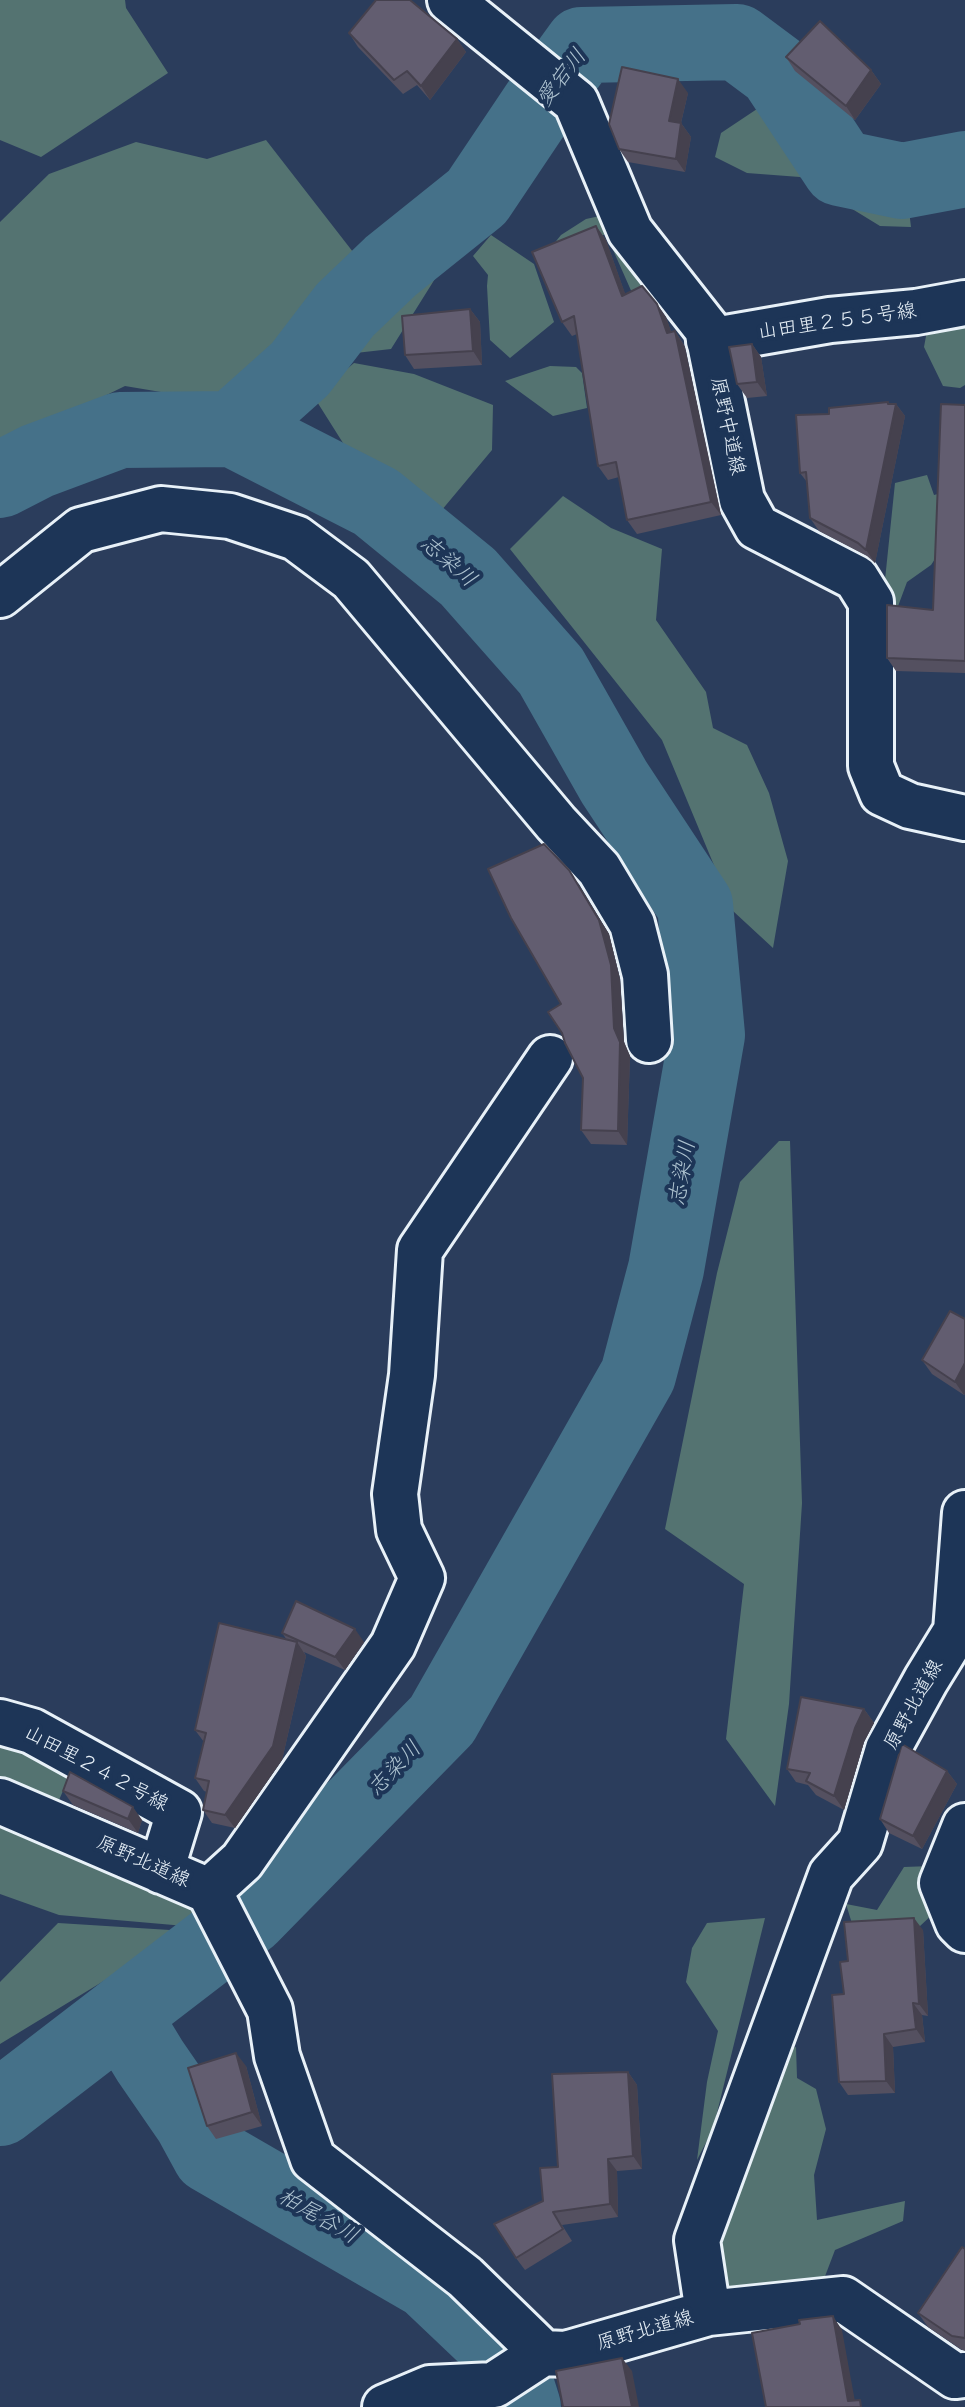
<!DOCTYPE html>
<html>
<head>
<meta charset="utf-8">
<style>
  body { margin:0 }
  canvas { display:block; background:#2b3d5c }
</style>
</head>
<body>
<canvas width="965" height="2407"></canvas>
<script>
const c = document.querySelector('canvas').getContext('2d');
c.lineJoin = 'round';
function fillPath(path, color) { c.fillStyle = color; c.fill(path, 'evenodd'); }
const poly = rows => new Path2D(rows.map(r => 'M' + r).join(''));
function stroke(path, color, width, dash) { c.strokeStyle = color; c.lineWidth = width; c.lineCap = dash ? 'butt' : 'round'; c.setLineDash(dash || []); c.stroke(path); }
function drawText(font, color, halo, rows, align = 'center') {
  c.font = font + ' "Shantell Sans","Klee One",sans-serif'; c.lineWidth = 8; c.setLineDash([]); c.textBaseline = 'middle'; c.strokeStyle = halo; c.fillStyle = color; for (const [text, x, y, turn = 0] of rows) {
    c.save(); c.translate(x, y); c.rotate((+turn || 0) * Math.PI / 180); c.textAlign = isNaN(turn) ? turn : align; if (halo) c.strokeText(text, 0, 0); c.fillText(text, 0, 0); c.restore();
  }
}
const green = poly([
  [0,0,125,0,126,8,168,73,41,157,0,140],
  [763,105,793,118,832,175,907,194,911,227,880,226,800,177,747,173,715,157,721,133],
  [266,140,360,261,227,403,125,386,0,447,0,222,49,174,136,142,207,159],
  [485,199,391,349,329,356,337,334,380,287],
  [609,214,650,290,633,295,606,234,540,261,561,235,586,219],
  [491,235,534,264,554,322,510,358,490,340,487,286,488,275,473,256],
  [965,315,965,385,960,388,943,386,924,347,929,320],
  [354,363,414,374,493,405,492,450,441,511,355,462,314,397],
  [550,366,576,367,582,373,587,408,553,416,505,381],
  [927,475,934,495,953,490,937,556,931,565,907,582,897,609,882,609,895,483],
  [563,496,611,528,662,549,656,620,706,692,713,728,747,745,769,793,788,861,773,948,733,911,662,740,510,549],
  [779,1141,790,1141,802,1503,789,1704,775,1806,726,1739,744,1584,665,1529,717,1273,740,1182],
  [0,1733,72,1770,56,1807,0,1790],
  [0,1814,194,1898,208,1928,59,1915,0,1894],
  [931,1866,934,1913,920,1926,854,1930,846,1904,877,1910,904,1867],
  [765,1918,713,2129,697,2160,707,2082,718,2031,686,1982,692,1948,707,1923],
  [58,1923,186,1931,0,2044,0,1982],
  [796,2047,797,2078,816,2089,826,2129,814,2175,817,2220,905,2201,903,2221,835,2250,819,2292,720,2302,706,2244,775,2054]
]);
const river = poly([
  [233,429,300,369,345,310,391,266,477,197,540,103,582,45,737,42,776,71,840,168,902,181,965,169],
  [0,480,37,461,120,430,233,429,376,502,468,577,551,671,614,782,695,905,707,1035,666,1269,638,1375,442,1720,250,1916,0,2108],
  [122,2015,150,2061,192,2122,210,2155,428,2281,507,2356,523,2407]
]);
const street = poly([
  [450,0,576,102,630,231,707,329,742,500,757,527,856,578,871,602,871,766,882,793,910,806,965,818],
  [709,341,830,320,916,312,965,303],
  [0,595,81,530,161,509,230,516,296,538,351,579,556,823,599,869,632,924,645,975,649,1040],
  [0,1722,32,1731,179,1812,161,1871],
  [0,1801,209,1891,270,2010,277,2056,313,2159,465,2277,543,2353,566,2354,708,2313,697,2240,831,1875,860,1843,888,1749,926,1680,956,1631,965,1513],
  [965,1826,942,1883,958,1923,965,1930],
  [209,1891,242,1861,393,1645,422,1578,399,1530,395,1494,412,1375,420,1250,550,1058],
  [708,2313,843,2299,955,2376,965,2375],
  [385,2407,430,2388,494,2385,543,2353]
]);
const wall = poly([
  [349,33,457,39,466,52,430,100,417,85,403,94,358,47],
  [786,57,871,70,881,84,855,120,795,71],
  [688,93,681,123,691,137,685,172,628,162,619,149],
  [596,226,606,240,625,294,657,304,666,317,671,332,675,331,684,345,721,515,637,534,627,520,619,477,608,480,598,466,577,334,572,336,562,322],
  [470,309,480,322,482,365,414,369,405,355],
  [752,344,761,357,767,396,747,398,737,384],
  [896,404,905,416,875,563,867,556,819,531,810,518,807,482,800,473,829,414],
  [965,405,965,673,896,671,887,658,933,610],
  [569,870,609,934,620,979,624,1042,630,1056,627,1145,591,1144,581,1130,583,1078,561,1004],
  [965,1319,965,1394,964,1395,932,1374,922,1360],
  [282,1633,364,1642,345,1670,304,1652,306,1656,282,1760,235,1828,212,1823,203,1810,207,1792,204,1791,195,1778,204,1742,195,1730,287,1640],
  [864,1709,874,1723,864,1742,844,1810,816,1795,808,1785,796,1782,787,1769],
  [947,1771,957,1784,922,1849,889,1833,880,1819],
  [63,1791,142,1820,138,1833,73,1805],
  [923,1930,928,2016,922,2015,925,2042,893,2047,895,2093,848,2095,839,2082,844,1994,848,1961],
  [246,2066,262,2126,216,2139,207,2126],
  [628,2072,637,2085,642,2169,617,2171,618,2217,562,2225,572,2241,525,2270,516,2258,558,2167],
  [965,2249,965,2351,962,2350,928,2327,918,2313]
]);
const shadedWall = poly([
  [457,39,466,52,430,100,421,86],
  [871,70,881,84,855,120,846,106],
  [678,79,688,93,678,135,669,121],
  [681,123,691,137,685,172,676,159],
  [596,226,606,240,631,310,622,296],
  [657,304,666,317,676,346,667,333],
  [470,309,480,322,482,365,473,351],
  [675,331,685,347,721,515,711,502],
  [752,344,761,357,767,396,757,382],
  [888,402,894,411,896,404,905,416,875,563,866,550],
  [569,870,609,934,620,979,624,1042,630,1056,627,1145,618,1131],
  [965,1363,965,1394,964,1395,955,1382],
  [355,1629,364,1642,345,1670,335,1657],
  [297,1642,306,1656,282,1760,235,1828,225,1815],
  [864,1709,874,1723,864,1742,844,1810,834,1796,855,1728],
  [947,1771,957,1784,922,1849,913,1836],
  [133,1807,142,1820,138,1833,128,1819],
  [914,1918,923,1930,928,2016,919,2004],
  [913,2003,922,2015,925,2042,916,2029],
  [884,2034,893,2047,895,2093,886,2081],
  [236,2053,246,2066,262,2126,252,2112],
  [628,2072,637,2085,642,2169,633,2156],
  [608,2159,617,2171,618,2217,610,2204],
  [833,2316,842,2330,856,2407,848,2401],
  [622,2358,632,2371,639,2407,632,2407]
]);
const building = poly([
  [376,0,410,0,457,39,421,86,407,71,394,80,349,33,376,0],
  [820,21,871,70,846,106,786,57,820,21],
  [622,67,678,79,669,121,681,123,676,159,619,149,609,124,622,67],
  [596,226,622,296,642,286,657,304,667,333,675,331,711,502,627,520,616,462,598,466,574,316,562,322,532,252,596,226],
  [470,309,473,351,405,355,402,316,470,309],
  [752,344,757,382,737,384,729,347,752,344],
  [888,402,888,404,896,404,866,550,858,543,810,518,806,472,800,473,796,415,829,414,829,408,888,402],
  [941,404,965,405,965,661,887,658,887,605,933,610,941,404],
  [544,844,569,870,599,920,611,965,614,1028,620,1042,618,1131,581,1130,583,1078,565,1043,562,1033,548,1012,561,1004,511,918,488,869,544,844],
  [950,1311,965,1319,965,1363,955,1382,922,1360,950,1311],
  [296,1601,355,1629,335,1657,282,1633,296,1601],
  [219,1623,297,1642,273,1746,225,1815,203,1810,209,1781,195,1778,206,1733,195,1730,219,1623],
  [801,1697,864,1709,855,1728,834,1796,806,1781,810,1773,787,1769,801,1697],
  [902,1744,947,1771,913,1836,880,1819,902,1744],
  [70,1772,133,1807,128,1819,63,1791,70,1772],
  [914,1918,919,2004,913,2003,916,2029,884,2034,886,2081,839,2082,832,1995,844,1994,840,1962,848,1961,844,1922,914,1918],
  [236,2053,252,2112,207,2126,188,2068,236,2053],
  [628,2072,633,2156,608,2159,610,2204,553,2212,563,2229,516,2258,494,2224,543,2201,540,2168,558,2167,552,2074,628,2072],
  [962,2247,965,2249,965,2338,952,2336,918,2313,962,2247],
  [833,2316,848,2401,860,2400,861,2407,766,2407,752,2333,800,2324,799,2320,833,2316],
  [622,2358,632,2407,563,2407,556,2371,622,2358]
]);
const streetNames = [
  ["山田里２５５号線",837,322,-8],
  ["原野中道線",727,426,78],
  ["原野北道線",914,1705,-61],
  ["山田里２４２号線",96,1769,28],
  ["原野北道線",143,1862,24],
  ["原野北道線",645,2331,-16]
];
const waterNames = [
  ["愛宕川",562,78,-52],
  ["志染川",448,562,41],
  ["志染川",683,1173,-80],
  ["志染川",395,1769,-46],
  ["柏尾谷川",318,2217,30]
];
fillPath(green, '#547371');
stroke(river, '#457189', 76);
stroke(street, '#e8f1f8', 50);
stroke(street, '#1d3557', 44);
fillPath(wall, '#545060');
fillPath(shadedWall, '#45414e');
fillPath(building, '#625d70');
stroke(building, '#45414e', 2);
drawText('20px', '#e8f1f8', '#1d3557', streetNames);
drawText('italic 22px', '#afc4d1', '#1d3557', waterNames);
</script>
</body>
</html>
